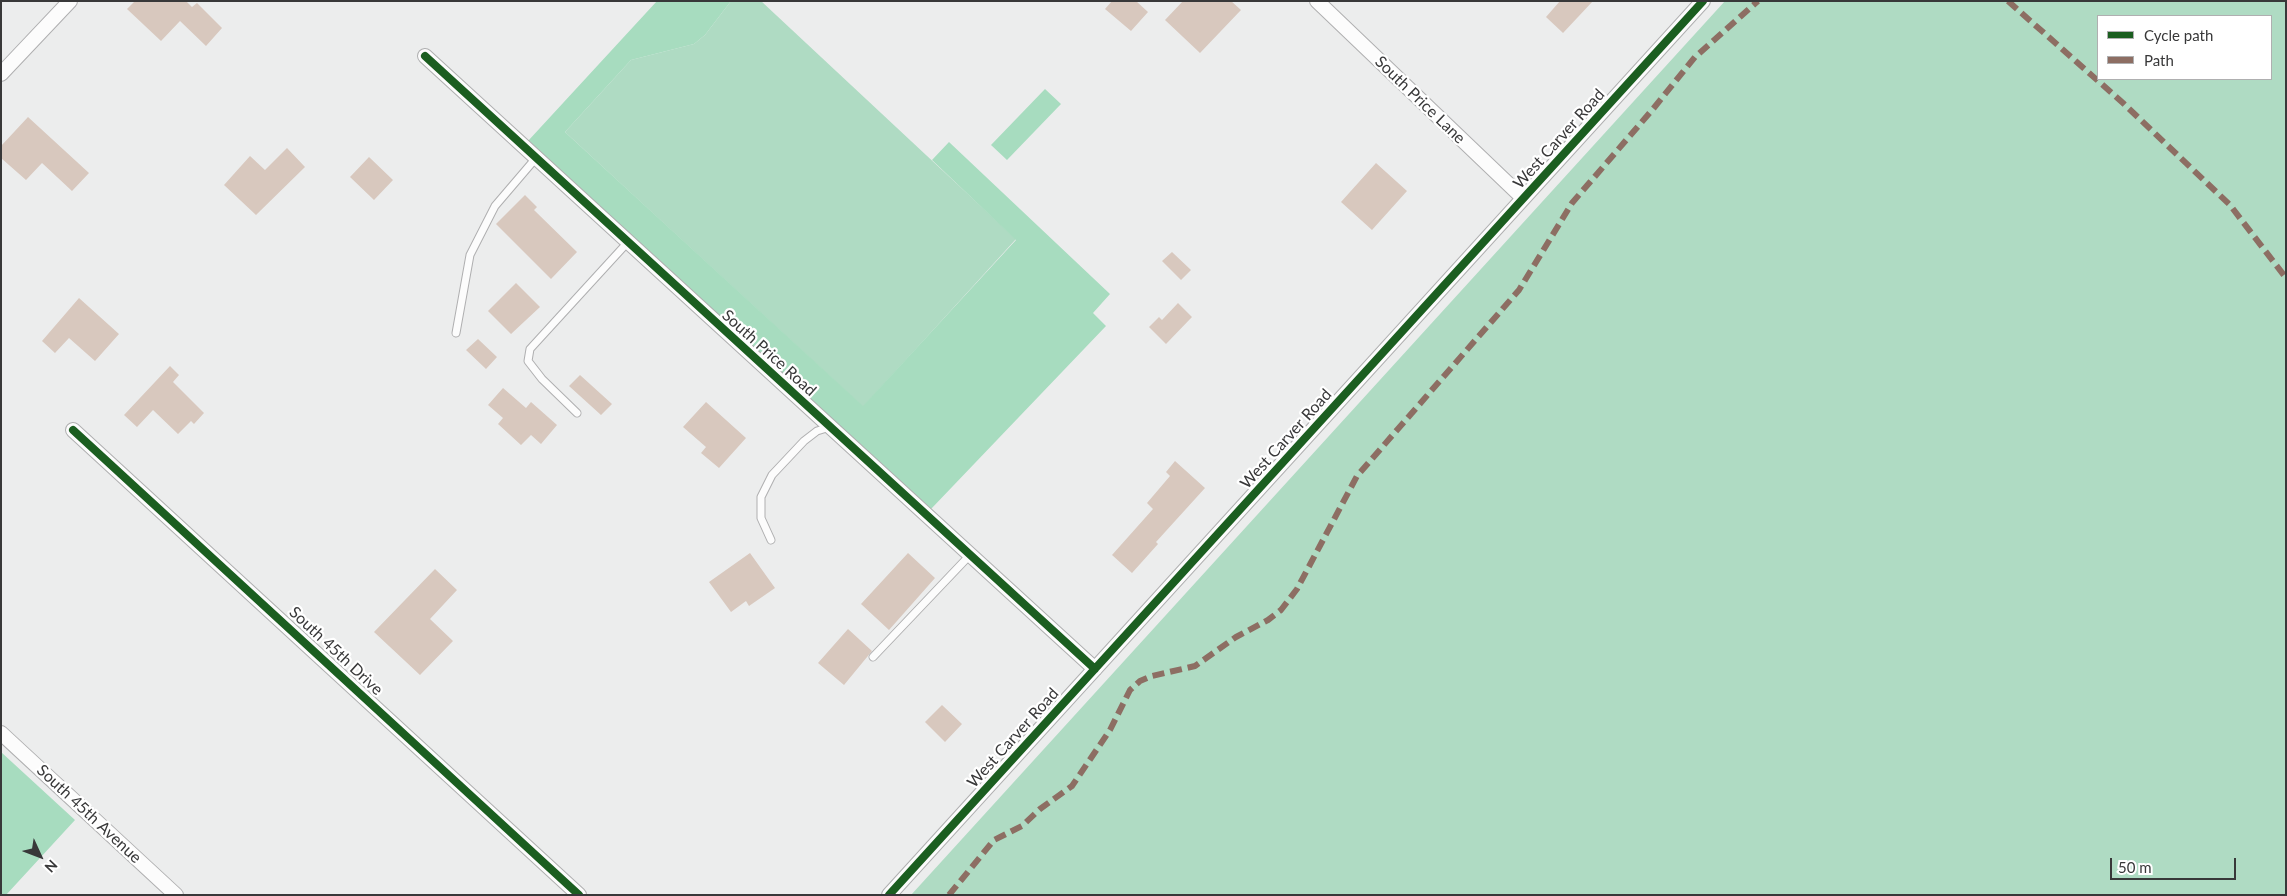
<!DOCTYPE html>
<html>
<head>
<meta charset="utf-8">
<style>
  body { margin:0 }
  #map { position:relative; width:2287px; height:896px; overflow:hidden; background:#eceded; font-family:Lato,sans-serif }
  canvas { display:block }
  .frame { position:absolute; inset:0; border:2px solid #383839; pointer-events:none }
  .legend { position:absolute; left:2097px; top:15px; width:175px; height:65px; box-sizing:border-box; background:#fff; border:1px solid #afafb0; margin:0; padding:6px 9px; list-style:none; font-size:15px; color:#383839 }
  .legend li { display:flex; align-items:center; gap:10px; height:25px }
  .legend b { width:25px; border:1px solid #afafb0 }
  .north { position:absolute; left:15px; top:831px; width:50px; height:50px; -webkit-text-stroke:4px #fff; paint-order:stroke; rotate:133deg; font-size:14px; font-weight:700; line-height:20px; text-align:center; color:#383839 }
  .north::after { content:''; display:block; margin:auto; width:18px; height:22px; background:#383839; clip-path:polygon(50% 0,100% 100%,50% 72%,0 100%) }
  .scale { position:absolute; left:2110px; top:858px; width:126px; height:22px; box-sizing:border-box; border:2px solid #383839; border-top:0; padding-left:6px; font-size:15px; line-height:18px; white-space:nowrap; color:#383839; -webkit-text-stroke:4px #fff; paint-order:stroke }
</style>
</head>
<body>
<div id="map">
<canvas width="2287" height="896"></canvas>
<div class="frame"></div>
<ul class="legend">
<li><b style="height:6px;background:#1b5e20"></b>Cycle path</li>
<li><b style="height:6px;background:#8d6e63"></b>Path</li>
</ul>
<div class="north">N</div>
<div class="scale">50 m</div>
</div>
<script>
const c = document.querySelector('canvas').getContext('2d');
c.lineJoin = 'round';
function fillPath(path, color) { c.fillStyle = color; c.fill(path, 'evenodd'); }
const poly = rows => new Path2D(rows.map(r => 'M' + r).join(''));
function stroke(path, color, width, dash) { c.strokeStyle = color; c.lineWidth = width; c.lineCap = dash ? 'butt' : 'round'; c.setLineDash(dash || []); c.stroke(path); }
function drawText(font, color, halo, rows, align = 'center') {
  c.font = font + ' Lato,sans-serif'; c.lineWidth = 4.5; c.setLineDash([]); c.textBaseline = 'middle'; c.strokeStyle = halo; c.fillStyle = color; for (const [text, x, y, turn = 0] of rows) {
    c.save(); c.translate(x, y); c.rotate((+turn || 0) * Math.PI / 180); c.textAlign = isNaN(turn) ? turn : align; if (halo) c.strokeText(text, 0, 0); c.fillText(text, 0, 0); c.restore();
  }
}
const green = poly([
  [731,1,761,1,1016,239,863,407,565,132,631,60,694,44,705,35],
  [1725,1,2286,1,2286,895,911,895],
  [2098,16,2271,16,2271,79,2098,79]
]);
const forest = poly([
  [657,1,731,1,705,35,694,44,631,60,565,132,863,406,1016,240,932,160,949,142,1110,294,1093,313,1106,326,931,509,528,141],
  [1045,89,1061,104,1007,160,991,145],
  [1,752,75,820,6,895,1,895]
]);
const building = poly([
  [135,1,186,1,192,7,197,3,222,28,206,46,180,21,161,41,127,9],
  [1112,1,1136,1,1148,12,1131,31,1105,9],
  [1183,1,1231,1,1241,10,1200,53,1165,20],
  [1560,1,1593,1,1563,33,1546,17],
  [28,117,89,173,72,191,42,163,26,180,1,158,1,146],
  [287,148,305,167,256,215,224,185,250,156,265,170],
  [369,157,393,180,374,200,350,177],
  [1376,163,1407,191,1372,230,1341,202],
  [525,195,537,207,534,210,577,252,551,279,496,224],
  [1172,252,1191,270,1181,280,1162,261],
  [516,283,540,307,511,334,488,311],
  [79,298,119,334,95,361,69,338,55,353,42,341],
  [1178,303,1192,317,1166,344,1149,327,1159,317,1162,320],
  [478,339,497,357,486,369,466,350],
  [170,366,179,375,173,382,204,413,194,424,191,421,178,434,153,410,137,427,124,415],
  [580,375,612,404,601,415,569,386],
  [503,388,526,408,531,402,557,425,541,444,531,435,521,445,498,424,503,418,488,405],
  [706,402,746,438,719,468,701,453,706,447,683,427],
  [1175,461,1205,488,1156,542,1158,544,1132,573,1112,555,1153,509,1147,503,1170,476,1166,472],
  [750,553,775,588,749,606,746,601,731,612,709,582],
  [908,553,935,578,889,630,861,604],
  [435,569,457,590,430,619,453,641,420,675,374,632],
  [848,629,872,651,844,685,818,663],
  [942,705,962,724,945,742,925,722]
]);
const lane = poly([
  [456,333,470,255,495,206,536,158],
  [577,413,542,379,528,361,530,349,628,242],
  [771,540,761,518,761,497,772,475,804,441,817,431,830,427],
  [873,657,970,555]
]);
const street = poly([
  [1317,1,1523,198],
  [425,56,1095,669],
  [1,74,70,1],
  [73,430,579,895],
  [1,733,176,895],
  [889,895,1703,1]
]);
const quiet = poly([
  [2008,1,2123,103,2230,205,2286,278],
  [949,895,994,840,1022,826,1040,809,1072,786,1110,730,1130,690,1140,681,1152,676,1195,666,1236,637,1268,620,1281,610,1297,589,1357,476,1519,290,1572,203,1653,109,1695,57,1758,1]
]);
const cycleway = poly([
  [425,56,1095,669],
  [73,430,579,895],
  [889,895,1703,1]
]);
const streetNames = [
  ["South Price Lane",1420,100,44],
  ["West Carver Road",1559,139,-48],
  ["South Price Road",769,353,42],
  ["West Carver Road",1286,439,-48],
  ["South 45th Drive",336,651,43],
  ["West Carver Road",1013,738,-48],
  ["South 45th Avenue",89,814,43]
];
fillPath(green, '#afdbc3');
fillPath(forest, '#a7dcbf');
fillPath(building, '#d8c8be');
stroke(lane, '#afafb0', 9);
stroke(street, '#afafb0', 16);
stroke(lane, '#fcfcfc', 7);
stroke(street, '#fcfcfc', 14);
stroke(quiet, '#8d6e63', 6, [12, 6]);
stroke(cycleway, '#1b5e20', 8);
drawText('16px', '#383839', '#fff', streetNames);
</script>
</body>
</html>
